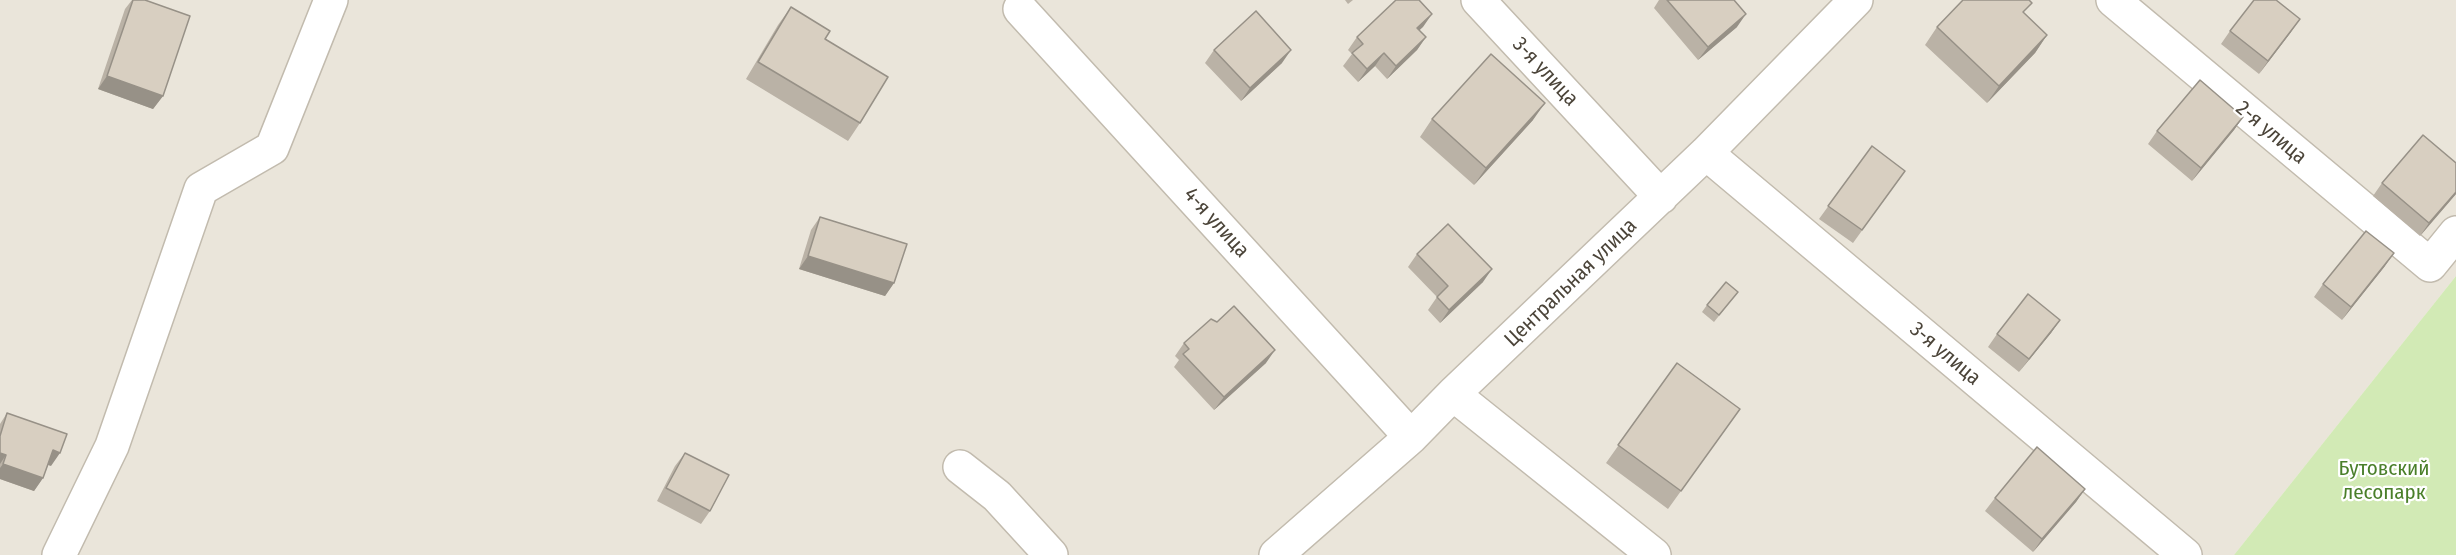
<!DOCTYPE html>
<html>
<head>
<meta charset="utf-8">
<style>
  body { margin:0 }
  canvas { display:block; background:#f6f3ec }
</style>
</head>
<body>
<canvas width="2456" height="555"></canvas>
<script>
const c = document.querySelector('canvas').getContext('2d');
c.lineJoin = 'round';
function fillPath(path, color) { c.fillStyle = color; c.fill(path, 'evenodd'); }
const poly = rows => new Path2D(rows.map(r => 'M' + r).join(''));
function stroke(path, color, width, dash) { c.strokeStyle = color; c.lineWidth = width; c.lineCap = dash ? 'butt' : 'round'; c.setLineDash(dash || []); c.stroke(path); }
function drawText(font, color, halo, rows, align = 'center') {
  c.font = font + ' "Fira Sans Condensed",sans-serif'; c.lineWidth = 4.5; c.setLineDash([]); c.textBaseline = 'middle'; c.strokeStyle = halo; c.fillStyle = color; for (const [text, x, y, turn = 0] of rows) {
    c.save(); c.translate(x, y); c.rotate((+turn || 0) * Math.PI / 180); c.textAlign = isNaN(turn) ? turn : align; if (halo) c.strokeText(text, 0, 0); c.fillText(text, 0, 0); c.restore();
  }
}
const residential = poly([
  [0,0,2456,0,2456,276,2234,555,0,555]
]);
const green = poly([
  [2456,276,2456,555,2234,555]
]);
const minor = poly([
  [1478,0,1661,197],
  [2113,0,2430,265,2456,233],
  [1020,9,1411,437],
  [1706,153,2185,555],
  [1453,394,1654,555],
  [960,467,997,496,1051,555],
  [59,555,112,446,201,189,272,148,331,0],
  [1276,555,1411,437,1453,394,1706,153,1856,0]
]);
const wall = poly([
  [132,0,145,0,163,96,153,109,98,89,125,9],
  [1345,0,1353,0,1348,4],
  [1659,0,1734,0,1737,27,1698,60,1654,8],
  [791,7,825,39,860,123,848,141,746,79,778,25],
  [1432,14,1419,30,1426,37,1417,50,1387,79,1375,66,1358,82,1343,66,1352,54,1348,50,1357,37],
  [2024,14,2047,35,2035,53,1987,103,1925,45,1937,27],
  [2230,31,2291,32,2259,74,2221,44],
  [1214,50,1282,63,1241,101,1205,63],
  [2243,117,2234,130,2192,181,2148,144,2157,131],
  [1432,119,1533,120,1474,185,1420,137],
  [1872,146,1905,171,1853,243,1819,219],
  [2382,183,2456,194,2420,236,2373,196],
  [820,217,894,283,885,296,799,269,811,230],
  [1417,254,1483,282,1440,323,1428,310,1437,297,1408,267],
  [2385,266,2342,320,2314,297,2323,284],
  [1738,292,1714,322,1702,312,1707,305],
  [2060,320,2051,333,2019,372,1988,347,1997,334],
  [1184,343,1266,363,1214,410,1174,367,1179,360,1175,356],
  [1677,363,1740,409,1668,509,1606,463],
  [7,413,51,466,48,465,43,478,34,491,0,479,0,424],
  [685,453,710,511,701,524,657,501,675,466],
  [2085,489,2076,502,2033,552,1985,511,1995,498]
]);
const shadedWall = poly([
  [1432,14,1423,27,1408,41,1417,28],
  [1746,14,1737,27,1698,60,1708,47],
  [2300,19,2291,32,2259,74,2268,61],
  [2047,35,2035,53,1987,103,1999,86],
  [1426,37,1417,50,1387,79,1396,66],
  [1291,50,1282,63,1241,101,1250,88],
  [1384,53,1375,66,1358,82,1367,69],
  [107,76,163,96,153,109,98,89],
  [1545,103,1533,120,1474,185,1486,168],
  [2243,117,2234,130,2192,181,2201,168],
  [2456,192,2456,194,2420,236,2429,223],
  [2394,253,2385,266,2342,320,2351,307],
  [808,256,894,283,885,296,799,269],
  [1492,269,1483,282,1440,323,1449,310],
  [2060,320,2051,333,2019,372,2029,359],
  [1275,350,1266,363,1214,410,1224,397],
  [53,450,60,453,51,466,44,463],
  [0,453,6,455,0,464],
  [3,464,43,478,34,491,0,479,0,468],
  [2085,489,2076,502,2033,552,2042,539]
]);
const building = poly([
  [133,0,145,0,190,16,163,96,107,76,133,0],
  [1396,0,1419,0,1432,14,1417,28,1426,37,1396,66,1384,53,1367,69,1352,53,1363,44,1357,37,1396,0],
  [1667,0,1734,0,1746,14,1708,47,1667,0],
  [1963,0,2029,0,2032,3,2023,12,2047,35,1999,86,1937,27,1963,0],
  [2254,0,2276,0,2300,19,2268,61,2230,31,2254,0],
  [791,7,830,31,825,39,888,77,860,123,758,62,791,7],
  [1256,11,1291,50,1250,88,1214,50,1256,11],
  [1491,54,1545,103,1486,168,1432,119,1491,54],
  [2200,80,2243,117,2201,168,2157,131,2200,80],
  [2423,135,2456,163,2456,192,2429,223,2382,183,2423,135],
  [1872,146,1905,171,1862,230,1828,206,1872,146],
  [820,217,907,244,894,283,808,256,820,217],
  [1448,224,1492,269,1449,310,1437,297,1448,286,1417,254,1448,224],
  [2366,231,2394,253,2351,307,2323,284,2366,231],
  [1726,282,1738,292,1719,315,1707,305,1726,282],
  [2028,294,2060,320,2029,359,1997,334,2028,294],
  [1234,306,1275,350,1224,397,1183,354,1189,349,1184,343,1211,319,1217,322,1234,306],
  [1677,363,1740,409,1681,491,1618,445,1677,363],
  [7,413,67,434,60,453,53,450,43,478,3,464,6,455,0,453,0,436,7,413],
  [2037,447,2085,489,2042,539,1995,498,2037,447],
  [685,453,729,475,710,511,666,488,685,453]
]);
const streetNames = [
  ["3-я улица",1545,72,47],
  ["2-я улица",2271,133,40],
  ["4-я улица",1216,223,48],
  ["Центральная улица",1571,283,-44],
  ["3-я улица",1945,354,40]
];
const parkNames = [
  ["Бутовский",2384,469],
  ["лесопарк",2384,493]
];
fillPath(residential, '#eae5da');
fillPath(green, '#d2eab5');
stroke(minor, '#c2bbae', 36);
stroke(minor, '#fff', 33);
fillPath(wall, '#bab2a6');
fillPath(shadedWall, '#979187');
fillPath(building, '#d8cfc1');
stroke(building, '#979187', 1.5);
drawText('21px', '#4b4439', '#fff', streetNames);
drawText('21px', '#4a7f2a', '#fff', parkNames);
</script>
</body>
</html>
